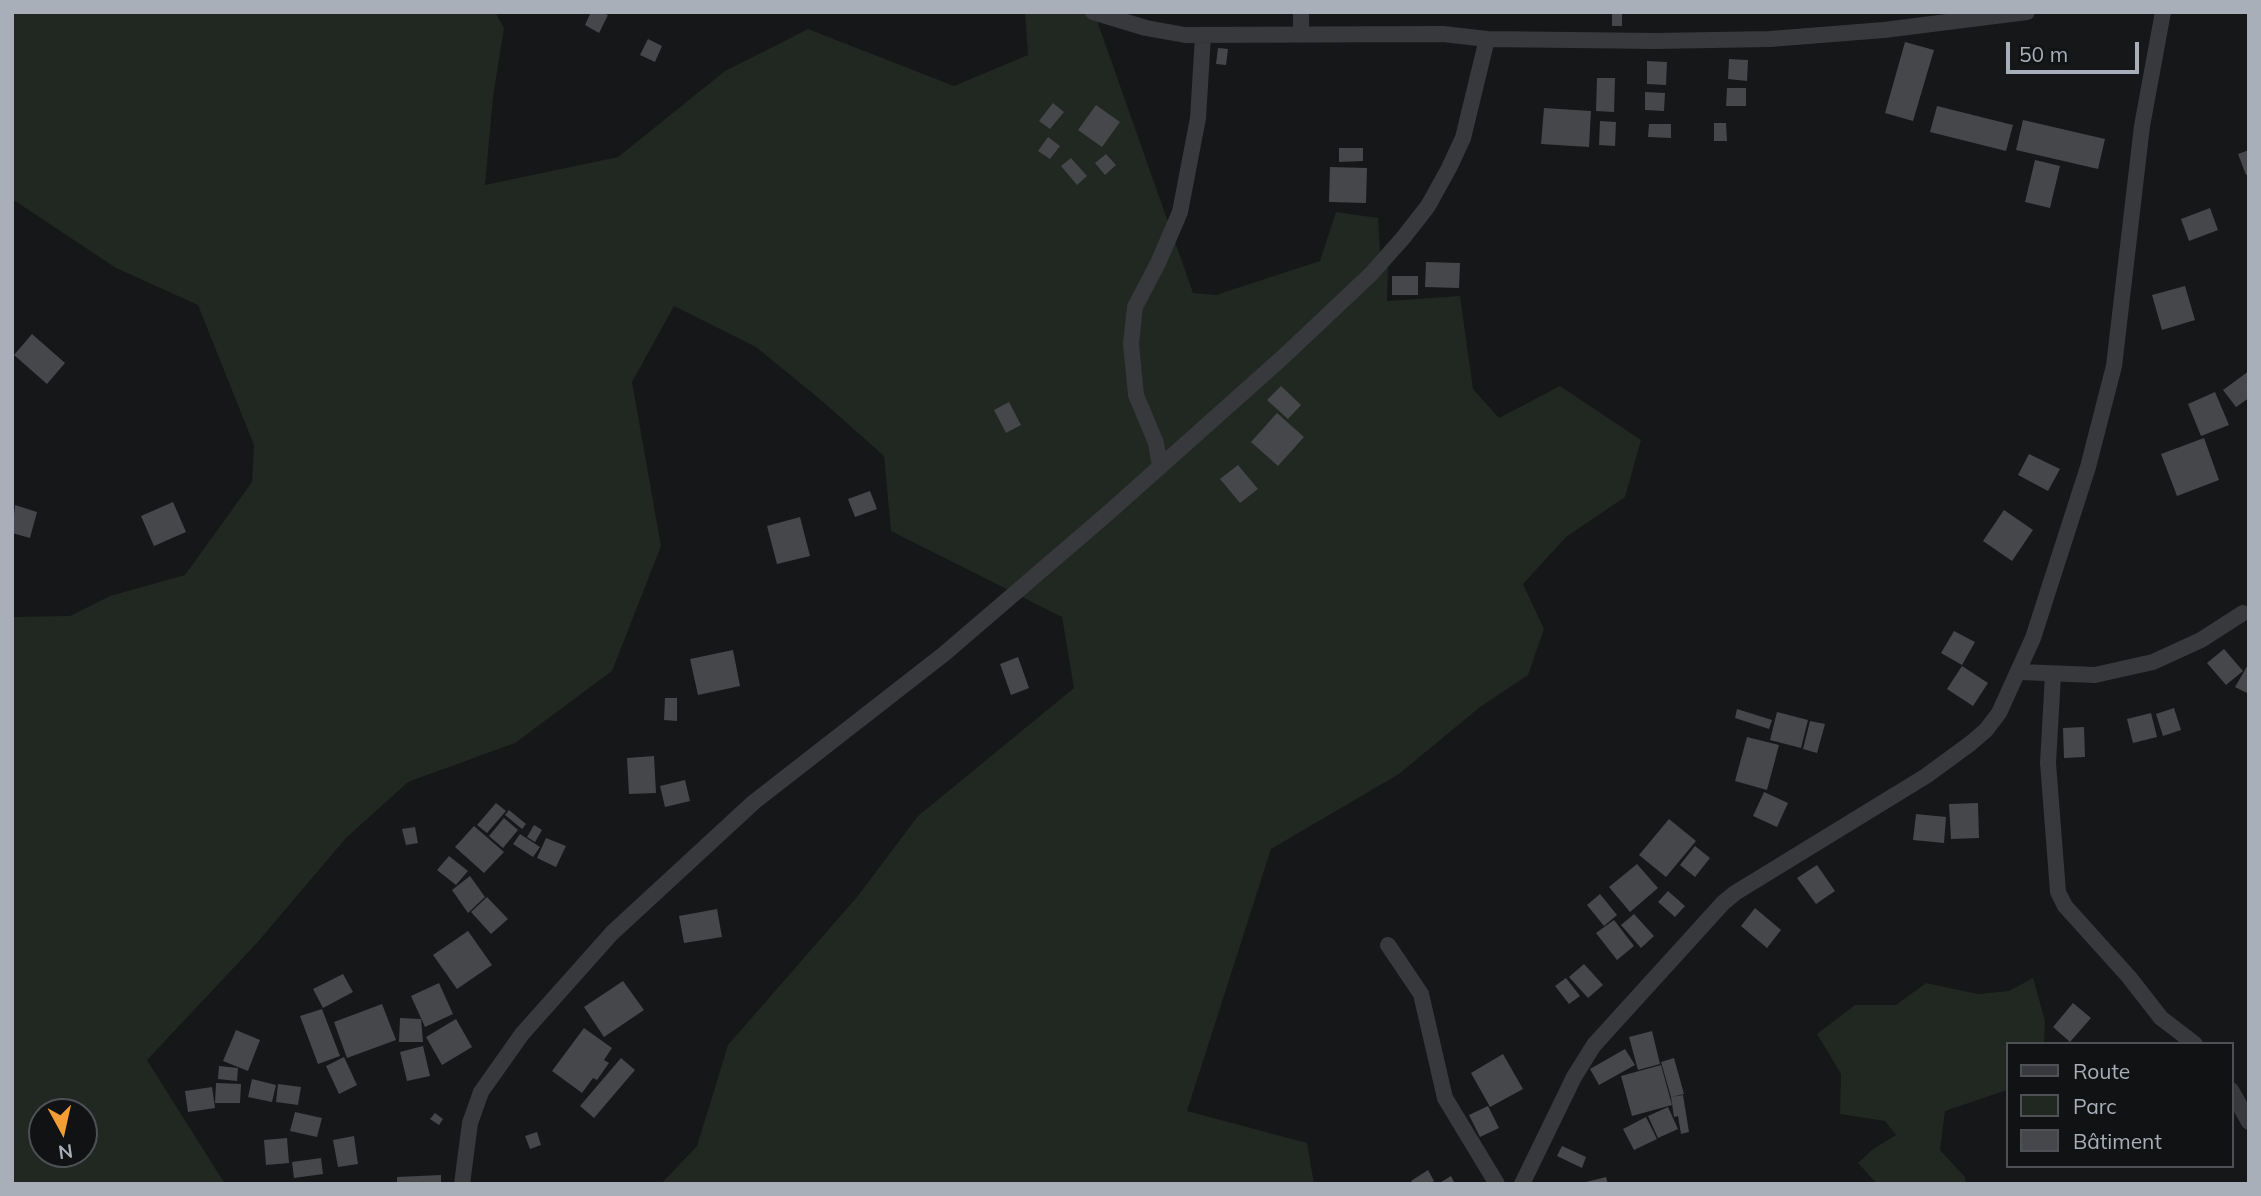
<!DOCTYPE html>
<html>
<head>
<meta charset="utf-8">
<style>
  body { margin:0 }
  #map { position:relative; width:2261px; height:1196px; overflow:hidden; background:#161718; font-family:Mulish,sans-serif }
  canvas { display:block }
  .frame { position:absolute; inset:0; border:14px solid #a8afb8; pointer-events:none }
  .legend { position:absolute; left:2006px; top:1042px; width:228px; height:126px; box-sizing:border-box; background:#111213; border:2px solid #4d5155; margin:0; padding:9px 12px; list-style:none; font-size:21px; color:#a8afb8 }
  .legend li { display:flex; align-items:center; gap:14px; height:35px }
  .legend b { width:35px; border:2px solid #4d5155 }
  .north { position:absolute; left:28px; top:1098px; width:70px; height:70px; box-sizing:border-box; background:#111213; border:2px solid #4d5155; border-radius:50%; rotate:172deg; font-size:19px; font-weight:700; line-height:28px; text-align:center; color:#a8afb8 }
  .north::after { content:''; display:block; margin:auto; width:24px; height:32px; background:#f29e35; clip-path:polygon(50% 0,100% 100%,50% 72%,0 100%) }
  .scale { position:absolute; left:2006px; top:42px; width:133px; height:32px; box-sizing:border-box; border:4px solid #a8afb8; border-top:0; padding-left:9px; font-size:21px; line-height:24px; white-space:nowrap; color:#a8afb8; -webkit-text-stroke:5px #111213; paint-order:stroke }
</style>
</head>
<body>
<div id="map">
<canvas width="2261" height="1196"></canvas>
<div class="frame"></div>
<ul class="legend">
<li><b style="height:9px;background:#37393d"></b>Route</li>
<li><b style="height:19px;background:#202821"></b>Parc</li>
<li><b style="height:19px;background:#45474b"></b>Bâtiment</li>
</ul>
<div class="north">N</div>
<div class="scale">50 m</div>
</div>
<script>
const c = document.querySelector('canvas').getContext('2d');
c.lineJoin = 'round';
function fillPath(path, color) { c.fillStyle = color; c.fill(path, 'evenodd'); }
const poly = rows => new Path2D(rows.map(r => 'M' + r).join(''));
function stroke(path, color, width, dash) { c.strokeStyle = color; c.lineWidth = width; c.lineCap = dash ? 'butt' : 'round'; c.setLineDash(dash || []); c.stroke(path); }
const green = poly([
  [12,12,495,12,504,28,493,97,485,185,618,157,725,71,808,29,954,86,1028,55,1025,12,1094,12,1193,293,1216,295,1320,261,1336,212,1378,218,1380,251,1388,268,1387,301,1460,296,1473,389,1499,418,1560,386,1641,440,1625,497,1566,537,1523,584,1544,629,1528,675,1480,707,1399,774,1271,849,1187,1111,1307,1143,1314,1184,661,1184,697,1146,728,1045,857,897,918,816,1074,688,1062,617,891,531,884,456,822,401,756,347,674,306,632,382,661,546,612,671,515,743,408,782,346,838,256,944,147,1060,225,1184,12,1184,12,617,70,616,110,596,185,575,252,482,254,445,198,305,116,268,12,199],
  [42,1112,84,1112,84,1154,42,1154],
  [2033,978,2045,1021,2044,1044,2007,1044,2007,1090,1945,1111,1940,1150,1965,1177,1966,1184,1877,1184,1858,1163,1873,1149,1896,1135,1885,1121,1840,1114,1841,1074,1817,1034,1855,1005,1896,1005,1926,983,1978,994,2009,991]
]);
const building = poly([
  [591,12,602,12,608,15,599,33,585,25],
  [1612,12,1622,12,1622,26,1612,26],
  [648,39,662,46,655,62,640,55],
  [1905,42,1934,50,1913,121,1885,113],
  [1218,48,1228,49,1226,65,1216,64],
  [1729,59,1748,60,1747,81,1728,79],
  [1647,61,1667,62,1666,85,1647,84],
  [1597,78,1615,78,1614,112,1596,111],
  [1727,88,1746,88,1746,106,1726,106],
  [1645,92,1665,93,1664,111,1645,110],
  [1053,103,1064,112,1050,129,1039,121],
  [1096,105,1120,122,1102,147,1078,130],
  [1937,106,2013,125,2006,151,1930,132],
  [1544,108,1591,111,1589,147,1541,144],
  [2023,120,2105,139,2098,169,2016,150],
  [1600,121,1616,122,1615,146,1599,145],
  [1714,123,1726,123,1727,141,1714,141],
  [1649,124,1671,124,1671,138,1648,137],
  [1048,137,1060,146,1050,159,1038,151],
  [1339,148,1363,148,1363,161,1339,162],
  [2249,150,2249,174,2246,175,2238,154],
  [1106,154,1116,165,1105,175,1095,163],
  [1071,158,1087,176,1077,185,1061,166],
  [2035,160,2060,166,2050,208,2025,202],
  [1330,167,1367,168,1366,203,1329,202],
  [2210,208,2218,230,2189,241,2181,219],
  [1426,262,1460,263,1459,288,1425,287],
  [1392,276,1418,276,1418,295,1392,295],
  [2185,286,2195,320,2162,330,2152,295],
  [32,334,65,363,47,384,14,355],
  [2249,371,2249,398,2236,407,2223,390],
  [1281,386,1301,405,1288,419,1267,400],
  [2215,392,2229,425,2201,436,2188,404],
  [1009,402,1021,425,1006,433,994,410],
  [1277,413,1304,437,1278,466,1251,442],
  [2204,438,2219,480,2177,496,2161,454],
  [2029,454,2060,469,2048,491,2018,475],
  [1238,465,1258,489,1240,503,1220,479],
  [870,491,877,509,855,517,848,499],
  [173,502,186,532,154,546,141,516],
  [15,505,37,512,30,538,12,533],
  [2004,510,2033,530,2012,561,1983,541],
  [800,517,810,556,777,564,767,526],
  [1954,631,1975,642,1962,665,1941,653],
  [2224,649,2243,671,2226,685,2207,663],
  [733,650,740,686,698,695,690,659],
  [1018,657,1029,688,1011,695,1000,664],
  [2249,663,2249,694,2235,687],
  [1962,666,1988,683,1973,706,1947,689],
  [665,698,677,698,677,721,664,720],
  [2174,708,2181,730,2163,736,2156,714],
  [1737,709,1772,720,1769,729,1735,718],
  [1777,712,1808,720,1801,748,1770,740],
  [2151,713,2157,737,2133,743,2127,719],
  [1810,721,1825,724,1817,753,1803,749],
  [2084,727,2085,757,2064,758,2063,728],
  [1747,737,1779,745,1767,790,1735,781],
  [654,756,656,793,629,794,627,758],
  [685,780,690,801,665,807,660,786],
  [1764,792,1788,803,1777,827,1753,816],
  [496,803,506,811,487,833,477,825],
  [1978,803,1979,838,1951,839,1949,804],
  [509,810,526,824,522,829,505,815],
  [1916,814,1946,817,1944,843,1913,840],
  [504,818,518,830,503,848,489,836],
  [1669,819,1696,841,1666,877,1639,855],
  [534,825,542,830,535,842,527,837],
  [474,826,504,852,484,873,455,847],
  [415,827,418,843,406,845,402,829],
  [520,834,540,847,533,857,513,844],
  [546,838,566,846,556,867,537,858],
  [1695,846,1710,858,1695,877,1680,865],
  [449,856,468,871,456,885,437,870],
  [1637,864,1658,888,1630,912,1609,887],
  [1817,865,1835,891,1816,904,1797,878],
  [470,876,485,897,468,913,452,890],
  [1668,891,1685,906,1675,917,1658,902],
  [1600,894,1617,915,1604,926,1587,905],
  [487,897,508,919,491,934,471,912],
  [1755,908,1781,930,1767,948,1741,926],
  [717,909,722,937,684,943,679,916],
  [1634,914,1654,936,1641,948,1621,925],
  [1614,920,1634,946,1617,960,1596,933],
  [468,931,492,965,457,989,433,955],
  [1584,964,1603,985,1588,998,1569,977],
  [343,974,353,992,323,1008,313,989],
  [1566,978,1580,996,1569,1004,1555,986],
  [623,981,644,1010,604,1037,584,1007],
  [439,983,453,1014,425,1027,411,996],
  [2073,1003,2091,1018,2070,1042,2053,1027],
  [382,1004,396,1040,347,1058,334,1022],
  [322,1009,340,1056,318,1064,300,1016],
  [400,1018,421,1019,423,1042,399,1042],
  [456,1019,472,1047,442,1065,426,1037],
  [584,1028,612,1048,604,1060,609,1063,597,1080,593,1078,582,1093,552,1071],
  [236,1030,260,1040,248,1071,223,1061],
  [1652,1031,1660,1064,1638,1070,1629,1037],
  [423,1046,430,1076,407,1081,400,1052],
  [1625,1049,1635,1065,1599,1085,1590,1069],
  [1503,1054,1523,1089,1490,1107,1471,1073],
  [344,1057,357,1085,339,1094,326,1066],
  [621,1058,635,1070,594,1118,580,1106],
  [1674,1058,1684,1094,1671,1097,1661,1062],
  [1661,1065,1672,1105,1632,1116,1621,1076],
  [219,1066,238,1068,237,1081,218,1079],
  [252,1079,276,1085,272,1102,248,1097],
  [216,1083,241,1084,240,1103,215,1103],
  [278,1084,301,1087,298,1105,276,1102],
  [212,1087,215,1108,188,1112,185,1091],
  [1683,1095,1689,1132,1681,1134,1678,1116,1674,1117,1671,1097],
  [1488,1106,1499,1128,1480,1137,1469,1115],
  [1668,1107,1678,1129,1658,1138,1648,1116],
  [295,1112,322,1118,317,1137,290,1131],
  [435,1113,443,1119,439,1125,430,1119],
  [1646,1117,1657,1139,1634,1150,1623,1129],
  [537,1132,541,1145,530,1149,525,1136],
  [354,1136,358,1164,338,1167,333,1140],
  [287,1138,289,1163,266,1165,264,1140],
  [1562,1146,1586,1157,1582,1168,1557,1156],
  [321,1158,323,1174,294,1178,292,1162],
  [1428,1170,1434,1181,1430,1184,1413,1184,1411,1181],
  [441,1175,441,1184,397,1184,397,1177],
  [1451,1176,1455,1184,1438,1184],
  [1606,1177,1608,1184,1582,1184,1582,1183]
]);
const street = poly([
  [1093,12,1146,28,1185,35,1443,34,1487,39],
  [1301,35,1301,12],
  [1160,467,1156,443,1136,395,1131,344,1135,307,1158,263,1180,212,1198,118,1203,36],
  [2020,672,2095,675,2153,662,2201,640,2243,613],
  [2053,675,2048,763,2058,892,2065,906,2129,977,2161,1018,2195,1044],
  [1388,945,1421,994,1445,1098,1497,1184],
  [2231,1090,2249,1122],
  [462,1184,470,1123,481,1092,522,1034,612,933,754,802,944,654,1107,514,1282,358,1371,274,1403,238,1428,206,1449,168,1463,138,1487,39,1655,41,1770,39,1884,30,2027,12],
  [1522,1184,1574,1077,1594,1045,1723,903,1735,893,1926,776,1971,743,1986,730,1999,713,2033,638,2088,467,2114,366,2142,126,2163,12]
]);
fillPath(green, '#202821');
fillPath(building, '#45474b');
stroke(street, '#37393d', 16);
</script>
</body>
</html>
